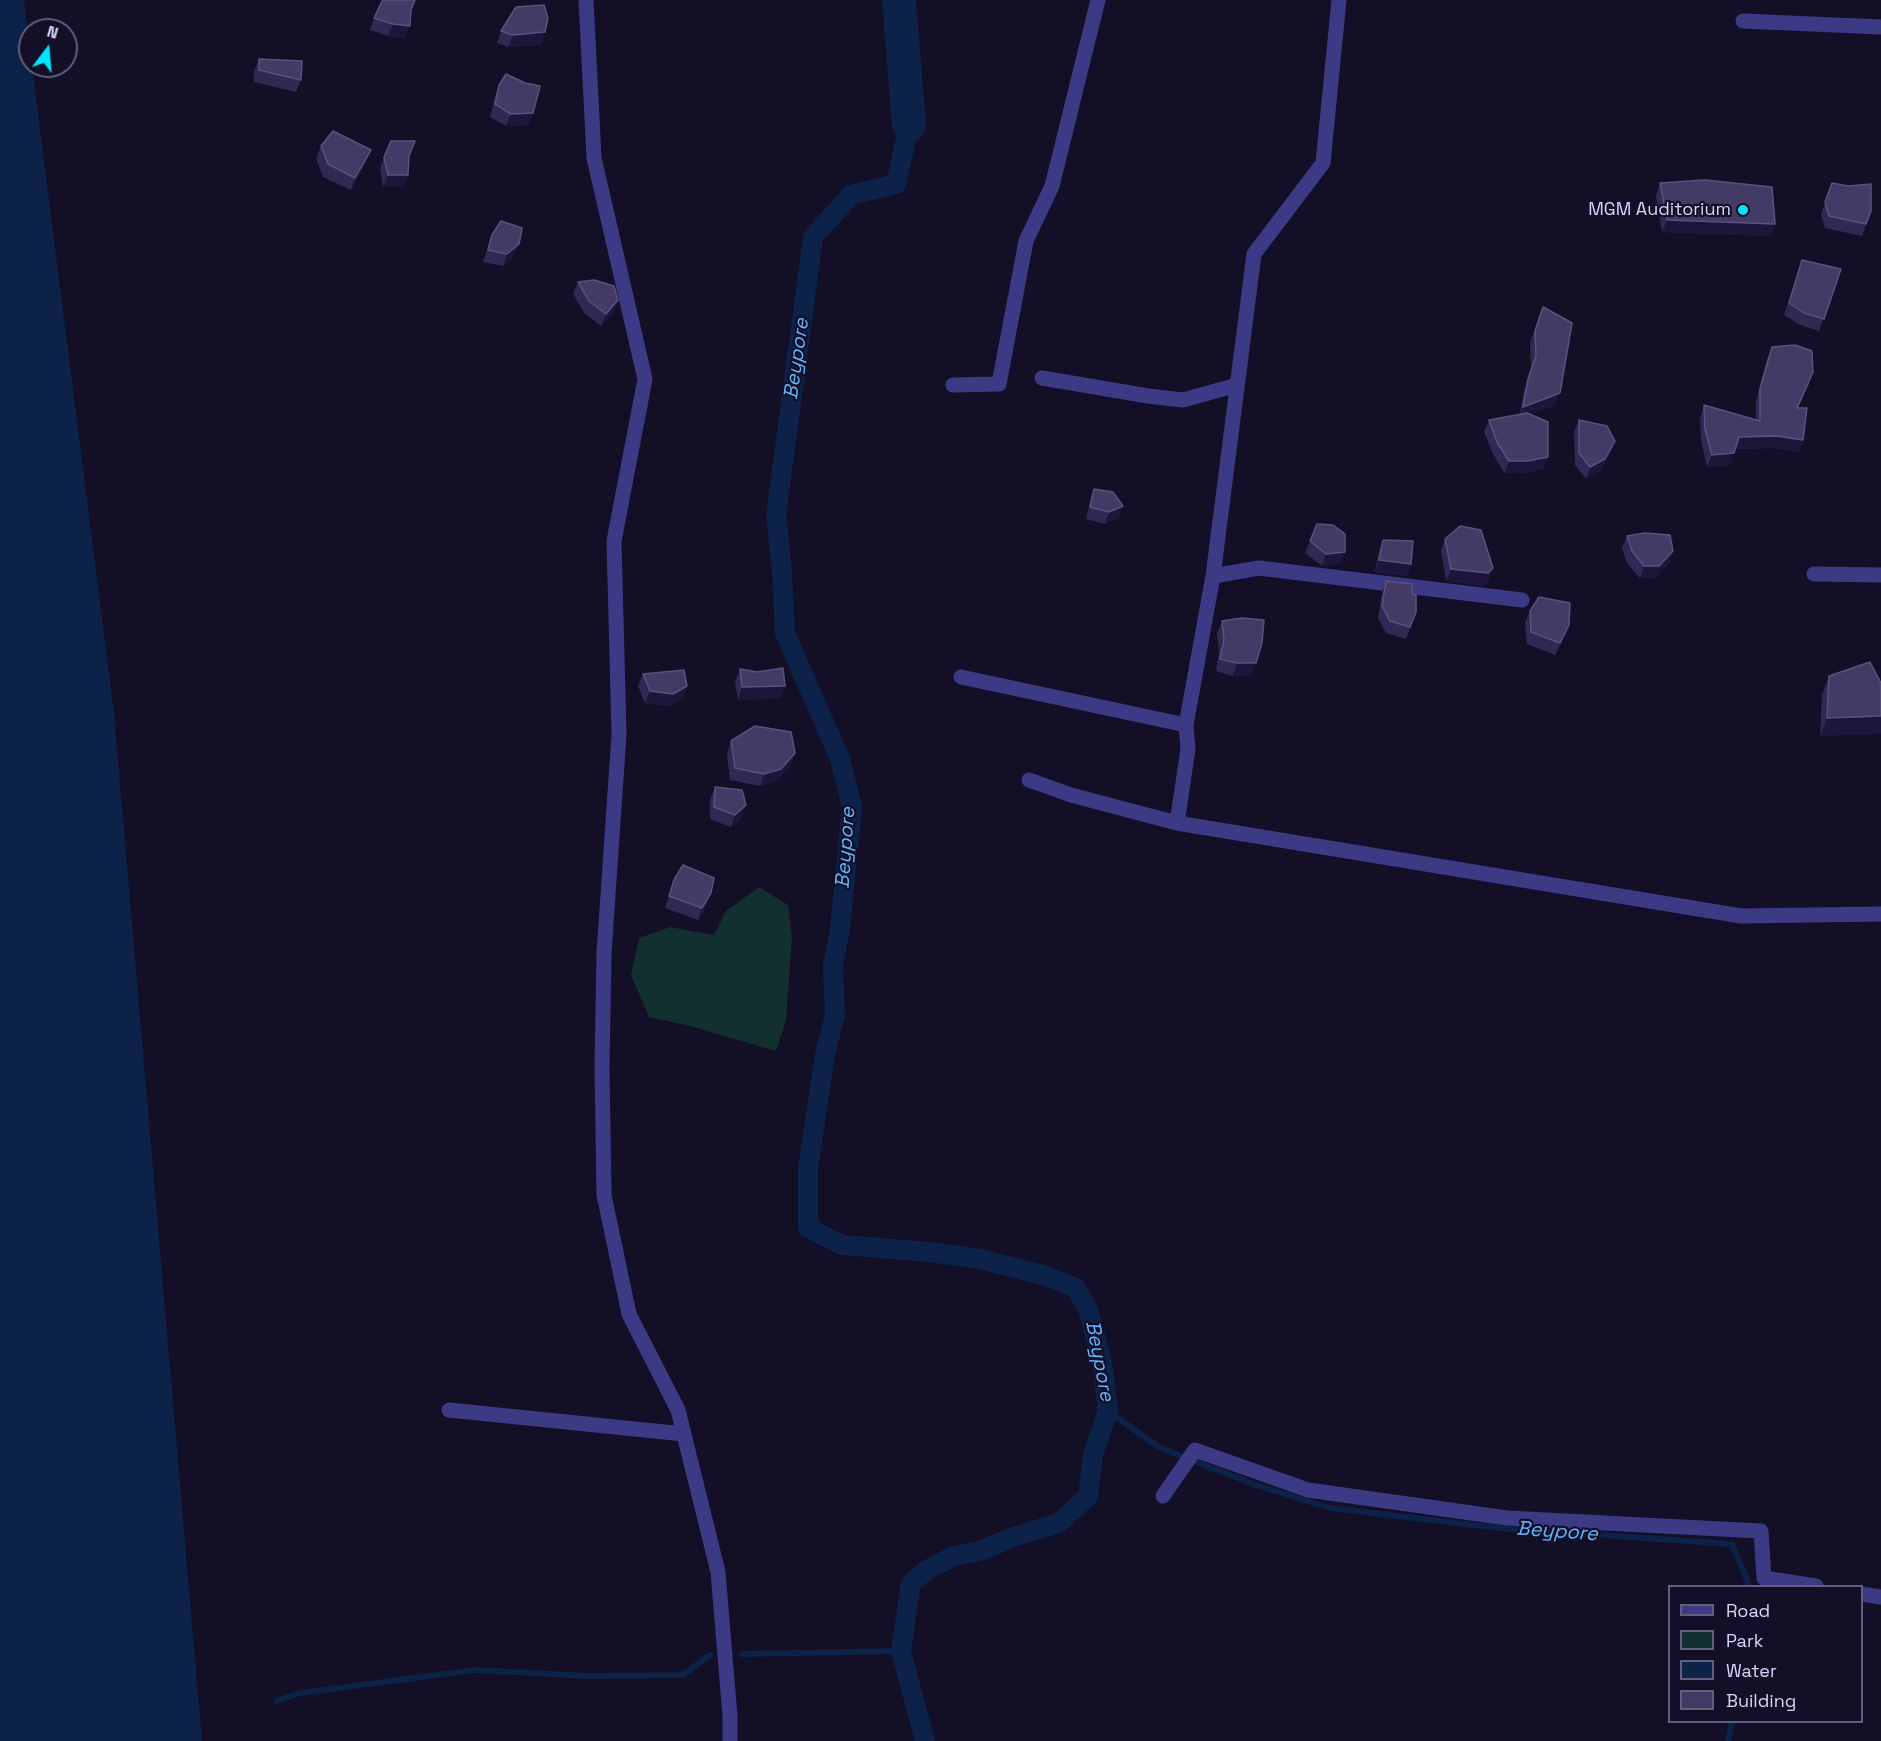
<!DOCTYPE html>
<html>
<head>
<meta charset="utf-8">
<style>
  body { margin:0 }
  #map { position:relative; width:1881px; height:1741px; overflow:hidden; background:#130f26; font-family:"Space Grotesk",sans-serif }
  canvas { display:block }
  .legend { position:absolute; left:1668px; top:1585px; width:195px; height:138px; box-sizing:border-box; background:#130f26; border:2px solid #625e7d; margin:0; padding:8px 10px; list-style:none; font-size:18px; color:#d9d4ff }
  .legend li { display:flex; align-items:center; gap:12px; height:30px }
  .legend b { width:30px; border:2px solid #625e7d }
  .north { position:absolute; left:18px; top:18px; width:60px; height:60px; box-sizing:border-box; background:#130f26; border:2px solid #625e7d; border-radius:50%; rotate:16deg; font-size:16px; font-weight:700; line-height:24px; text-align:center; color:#d9d4ff }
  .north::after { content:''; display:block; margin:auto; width:21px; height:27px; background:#00e5ff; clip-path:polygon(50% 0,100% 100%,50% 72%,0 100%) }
</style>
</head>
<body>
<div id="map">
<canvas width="1881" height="1741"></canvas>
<ul class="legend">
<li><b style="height:8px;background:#3d3a85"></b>Road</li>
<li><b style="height:16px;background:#12302f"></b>Park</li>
<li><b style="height:16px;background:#0c2248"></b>Water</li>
<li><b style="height:16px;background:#433a66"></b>Building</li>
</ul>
<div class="north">N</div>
</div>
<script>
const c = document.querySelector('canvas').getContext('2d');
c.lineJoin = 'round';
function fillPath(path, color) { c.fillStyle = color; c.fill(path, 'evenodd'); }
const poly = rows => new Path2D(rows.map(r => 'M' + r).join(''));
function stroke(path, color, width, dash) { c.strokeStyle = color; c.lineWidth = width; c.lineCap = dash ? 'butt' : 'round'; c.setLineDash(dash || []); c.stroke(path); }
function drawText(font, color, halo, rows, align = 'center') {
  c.font = font + ' "Space Grotesk",sans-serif'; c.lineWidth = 4.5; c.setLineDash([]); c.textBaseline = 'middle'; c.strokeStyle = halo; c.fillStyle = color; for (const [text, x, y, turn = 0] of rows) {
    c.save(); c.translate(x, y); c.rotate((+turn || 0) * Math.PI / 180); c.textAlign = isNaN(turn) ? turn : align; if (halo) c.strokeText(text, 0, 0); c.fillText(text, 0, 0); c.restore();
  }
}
const green = poly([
  [759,887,788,905,792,938,786,1020,776,1051,690,1026,649,1017,631,975,639,938,670,927,714,935,726,911]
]);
const water = poly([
  [0,0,24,0,30,48,30,66,32,66,114,713,202,1741,0,1741]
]);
const stream = poly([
  [1108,1411,1160,1448,1256,1485,1330,1508,1499,1528,1732,1544,1748,1582,1748,1586],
  [742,1654,901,1651],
  [276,1701,300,1693,475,1670,589,1676,683,1675,710,1655],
  [1728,1741,1732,1722]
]);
const canal = poly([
  [909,125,896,184,851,195,813,237,776,515,782,573,785,633,840,759,852,807,840,929,833,966,835,1015,825,1054,808,1169,808,1228,842,1245,929,1252,980,1259,1043,1275,1076,1288,1088,1309,1102,1362,1108,1411,1093,1454,1088,1496,1059,1523,1013,1537,983,1550,954,1556,927,1570,911,1583,901,1651,925,1741]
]);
const river = poly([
  [899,0,909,125]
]);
const minor = poly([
  [586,0,594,158,645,379,614,541,619,735,604,953,602,1067,604,1195,629,1314,678,1410,718,1572,730,1716,730,1741],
  [1743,21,1881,27],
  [1042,378,1148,396,1183,400,1237,385],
  [953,385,999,384,1026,241,1052,186,1098,0],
  [1814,574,1881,575],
  [1213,576,1254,254,1323,163,1339,0],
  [961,677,1186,725,1213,576,1259,568,1522,600],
  [1029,780,1071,795,1177,823,1188,749,1186,725],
  [1177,823,1741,916,1881,914],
  [449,1410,684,1434],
  [1163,1496,1195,1450,1308,1490,1507,1518,1761,1531,1764,1578,1816,1586],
  [1862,1594,1881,1597]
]);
const wall = poly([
  [411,12,405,38,388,36,370,30,374,18],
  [501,31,541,45,508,47,497,43],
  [259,59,301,80,296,92,254,82,254,71],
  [499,85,533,113,528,125,506,126,490,117,495,97],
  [321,146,366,162,351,190,323,177,316,158],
  [384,157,408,157,408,175,404,187,383,187,380,169],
  [1660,183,1775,224,1770,236,1662,232,1656,196],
  [1832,183,1871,211,1862,236,1825,228,1821,214],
  [492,235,514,256,503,266,483,262],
  [1802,260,1841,269,1819,331,1800,325,1784,315],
  [578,282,614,312,601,326,584,313,573,294],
  [1543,307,1555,405,1531,414,1548,457,1543,469,1524,473,1504,473,1493,454,1484,432,1489,420,1520,414,1524,391,1531,368,1530,343],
  [1772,347,1809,384,1798,408,1803,440,1799,452,1773,448,1735,449,1730,465,1707,467,1701,441,1700,418,1704,405,1756,420,1756,401,1767,359],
  [1579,420,1611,453,1600,471,1586,479,1575,465,1574,432],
  [1094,489,1123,506,1119,518,1105,524,1086,519,1090,501],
  [1627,536,1673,551,1669,563,1655,578,1640,578,1627,563,1622,548],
  [1445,539,1489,580,1484,586,1446,581,1441,551],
  [1383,540,1411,564,1407,576,1375,572,1379,552],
  [1310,541,1345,552,1340,564,1322,566,1305,553],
  [1386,581,1412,594,1412,624,1406,639,1386,633,1378,618,1382,593],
  [1530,611,1564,637,1555,655,1527,644,1525,623],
  [1222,621,1252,675,1233,676,1216,671,1219,652,1217,633],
  [1870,662,1820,736,1822,695,1829,676],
  [740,669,785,686,781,698,738,700,735,682],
  [643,674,687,686,683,698,669,706,645,703,638,686],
  [731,741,791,765,777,781,760,786,730,780,727,754],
  [715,787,742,817,731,827,710,819,710,800],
  [674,880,707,905,698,920,665,908]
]);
const shadedWall = poly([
  [393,24,410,26,405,38,388,36],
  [545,32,541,45,508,47,513,35],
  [533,113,528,125,506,126,511,114],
  [371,150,366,162,351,190,355,178],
  [388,175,408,175,404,187,383,187],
  [1667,220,1775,224,1770,236,1662,232],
  [519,244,514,256,503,266,507,254],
  [618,300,614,312,601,326,606,314],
  [1560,393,1555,405,1519,419,1523,407],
  [1777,436,1803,440,1799,452,1773,448,1735,449,1739,437],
  [1615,441,1611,453,1600,471,1586,479,1590,467],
  [1734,453,1730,465,1707,467,1712,455],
  [1548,457,1543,469,1524,473,1504,473,1509,461],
  [1123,506,1119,518,1105,524,1109,512],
  [1673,551,1669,563,1655,578,1640,578,1644,566],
  [1345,552,1340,564,1322,566,1326,554],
  [1379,560,1411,564,1407,576,1375,572],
  [1493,568,1489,580,1484,586,1446,581,1451,569],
  [1569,625,1564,637,1555,655,1560,643],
  [1237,663,1256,663,1252,675,1233,676],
  [687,686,683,698,669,706,645,703,650,691],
  [785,686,781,698,738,700,742,687],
  [1881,716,1881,734,1820,736,1827,718],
  [795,753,791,765,777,781,760,786,764,774],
  [746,805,742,817,731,827,735,815],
  [711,893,707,905,698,920,702,908]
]);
const building = poly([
  [383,0,415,0,411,10,410,26,393,24,374,18,381,3,383,0],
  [544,5,548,18,545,32,513,35,501,31,516,7,544,5],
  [259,59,302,61,301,80,259,70,259,59],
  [506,74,525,83,540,86,533,113,511,114,495,104,499,85,506,74],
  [333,131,371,150,355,178,328,164,321,146,333,131],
  [391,141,415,141,409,156,408,175,388,175,384,157,391,141],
  [1705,180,1772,187,1775,224,1667,220,1660,183,1705,180],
  [1832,183,1848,186,1871,184,1871,211,1866,224,1829,216,1825,202,1832,183],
  [501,221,522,228,519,244,507,254,488,250,492,235,501,221],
  [1802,260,1841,269,1824,319,1804,313,1789,303,1802,260],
  [594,280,614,286,618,300,606,314,589,301,578,282,594,280],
  [1543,307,1572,323,1560,393,1523,407,1528,379,1536,356,1535,331,1543,307],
  [1795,345,1812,351,1813,372,1797,408,1807,408,1803,440,1777,436,1739,437,1734,453,1712,455,1705,429,1704,405,1760,421,1760,389,1772,347,1795,345],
  [1527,413,1548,422,1548,457,1528,461,1509,461,1497,442,1489,420,1527,413],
  [1579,420,1607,426,1615,441,1605,459,1590,467,1579,453,1579,420],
  [1094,489,1113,492,1123,506,1109,512,1090,507,1094,489],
  [1317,524,1333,525,1345,534,1345,552,1326,554,1310,541,1317,524],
  [1460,526,1481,530,1493,568,1488,573,1451,569,1445,539,1460,526],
  [1645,533,1670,535,1673,551,1659,566,1644,566,1632,551,1627,536,1645,533],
  [1383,540,1413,541,1411,564,1379,560,1383,540],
  [1386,581,1412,584,1412,594,1416,595,1416,612,1410,627,1390,621,1382,606,1386,581],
  [1539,597,1570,603,1569,625,1560,643,1531,632,1530,611,1539,597],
  [1242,618,1264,620,1262,643,1256,663,1237,663,1220,659,1224,640,1222,621,1242,618],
  [1870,662,1881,683,1881,716,1827,718,1829,676,1870,662],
  [783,668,785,686,742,687,740,669,757,672,783,668],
  [684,670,687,686,673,694,650,691,643,674,684,670],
  [755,726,791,732,795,753,781,769,764,774,735,768,731,741,755,726],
  [715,787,742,790,746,805,735,815,714,807,715,787],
  [683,865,714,878,711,893,702,908,669,896,674,880,683,865]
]);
const markers = [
  [1743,210,6,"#00e5ff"]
];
const poiNames = [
  ["MGM Auditorium",1731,210]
];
const waterNames = [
  ["Beypore",797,359,-82],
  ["Beypore",846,848,-86],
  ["Beypore",1099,1361,79],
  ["Beypore",1557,1532,4]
];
fillPath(green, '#12302f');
fillPath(water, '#0c2248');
stroke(stream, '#0c2248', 6);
stroke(canal, '#0c2248', 20);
stroke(river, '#0c2248', 34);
stroke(minor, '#3d3a85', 15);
fillPath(wall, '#312854');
fillPath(shadedWall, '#1d163a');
fillPath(building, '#433a66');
stroke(building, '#5a527e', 1.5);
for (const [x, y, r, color] of markers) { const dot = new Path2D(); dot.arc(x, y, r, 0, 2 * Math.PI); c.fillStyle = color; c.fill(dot); stroke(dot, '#130f26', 2); }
drawText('18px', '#d9d4ff', '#130f26', poiNames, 'right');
drawText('italic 20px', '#62b6ff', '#130f26', waterNames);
</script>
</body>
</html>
